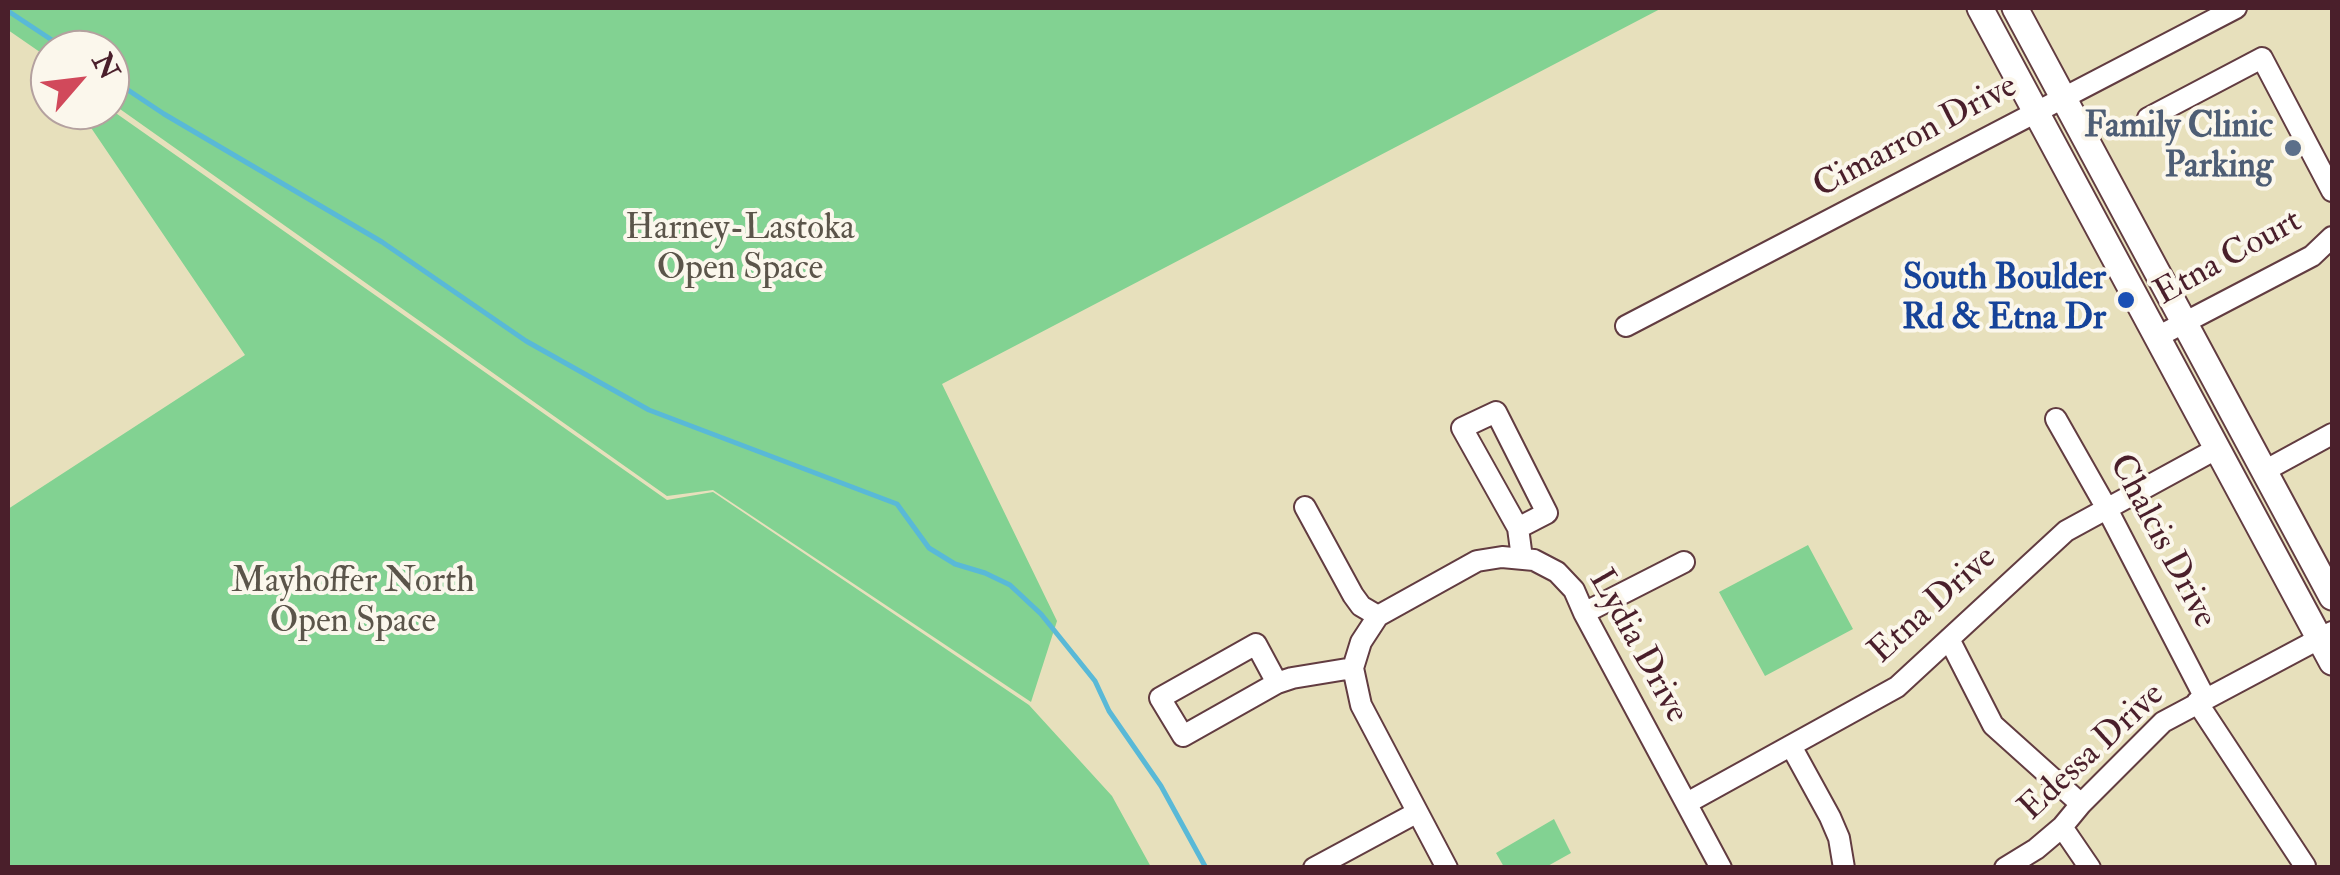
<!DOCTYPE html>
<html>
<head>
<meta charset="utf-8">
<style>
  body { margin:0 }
  #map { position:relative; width:2340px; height:875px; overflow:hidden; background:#e7e0bc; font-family:"IM FELL Double Pica",serif }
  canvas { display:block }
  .frame { position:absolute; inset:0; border:10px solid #4a1f2b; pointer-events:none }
  .north { position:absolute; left:30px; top:30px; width:100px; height:100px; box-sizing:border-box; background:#fbf7ec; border:2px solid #b4a19f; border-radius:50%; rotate:62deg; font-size:28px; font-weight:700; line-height:40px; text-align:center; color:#4a1f2b }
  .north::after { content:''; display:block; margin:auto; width:35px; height:45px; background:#d1495b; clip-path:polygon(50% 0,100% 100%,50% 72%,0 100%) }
</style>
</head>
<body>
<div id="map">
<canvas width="2340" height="875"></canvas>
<div class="frame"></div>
<div class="north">N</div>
</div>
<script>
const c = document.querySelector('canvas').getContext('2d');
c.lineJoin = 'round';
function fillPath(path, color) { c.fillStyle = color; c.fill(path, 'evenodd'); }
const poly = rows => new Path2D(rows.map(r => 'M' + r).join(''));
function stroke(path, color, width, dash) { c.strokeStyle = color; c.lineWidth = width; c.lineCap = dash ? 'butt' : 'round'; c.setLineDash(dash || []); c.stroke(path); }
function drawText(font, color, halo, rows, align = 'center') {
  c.font = font + ' "IM FELL Double Pica",serif'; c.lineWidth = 8; c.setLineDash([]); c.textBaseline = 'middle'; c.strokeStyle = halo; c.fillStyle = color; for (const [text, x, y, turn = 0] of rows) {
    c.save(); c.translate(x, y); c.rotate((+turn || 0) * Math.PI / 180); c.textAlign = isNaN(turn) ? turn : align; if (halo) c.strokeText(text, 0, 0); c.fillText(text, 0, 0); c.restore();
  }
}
const green = poly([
  [8,8,1662,8,942,384,1057,621,1031,702,713,490,667,496,110,102,110,50,50,50,50,59,8,30],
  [110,109,667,500,713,492,1029,705,1112,796,1151,867,8,867,8,509,245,355,79,110],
  [1808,545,1853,629,1765,676,1719,592],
  [1554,819,1571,853,1546,867,1504,867,1496,853]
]);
const stream = poly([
  [8,11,67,50],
  [110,78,164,114,382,242,526,341,649,410,897,504,929,548,955,564,985,573,1010,585,1041,614,1095,681,1109,711,1161,786,1206,868]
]);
const minor = poly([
  [2148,118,2262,58,2332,191],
  [1626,326,2236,8],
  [2157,337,2312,256,2332,237],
  [2056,419,2106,507,2205,698],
  [2266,470,2332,434],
  [1305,507,1353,595,1361,606,1378,616],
  [1518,528,1547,513,1496,412,1462,428,1518,528,1522,558],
  [1584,613,1684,562],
  [1949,639,1993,725,2081,804],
  [1277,683,1256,644,1160,698,1183,736,1277,683,1292,678,1353,668],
  [2197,702,2305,866],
  [1791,746,1830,817,1839,838,1844,868],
  [1687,803,1897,687,2066,531,2218,448],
  [2062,827,2090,868],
  [1314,868,1416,813],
  [1447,868,1361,705,1353,668,1361,642,1378,616,1477,561,1502,557,1534,560,1557,572,1574,590,1584,613,1721,868],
  [2005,868,2036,849,2062,827,2081,804,2163,722,2332,632]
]);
const major = poly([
  [1980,8,2332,662],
  [2015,8,2332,597]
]);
const markers = [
  [2293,148,10,"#5c6f8a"],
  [2126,300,10,"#1a4fb4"]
];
const serviceNames = [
  ["Family Clinic",2273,128],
  ["Parking",2273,168]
];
const streetNames = [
  ["Cimarron Drive",1916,138,-28],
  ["Etna Court",2229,259,-29],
  ["Chalcis Drive",2161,542,62],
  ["Etna Drive",1934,606,-42],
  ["Lydia Drive",1637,647,61],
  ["Edessa Drive",2093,753,-43]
];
const parkNames = [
  ["Harney-Lastoka",740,230],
  ["Open Space",740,270],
  ["Mayhoffer North",353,583],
  ["Open Space",353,623]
];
const transitNames = [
  ["South Boulder",2106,280],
  ["Rd & Etna Dr",2106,320]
];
fillPath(green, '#82d292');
stroke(stream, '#59b9d7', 5);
stroke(minor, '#623c41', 24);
stroke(major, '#623c41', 29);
stroke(minor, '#fff', 20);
stroke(major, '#fff', 25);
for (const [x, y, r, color] of markers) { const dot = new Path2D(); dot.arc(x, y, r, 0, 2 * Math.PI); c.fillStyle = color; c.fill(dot); stroke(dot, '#fbf7ec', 4); }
drawText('bold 35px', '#4e5e75', '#fbf7ec', serviceNames, 'right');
drawText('35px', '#4a1f2b', '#fbf7ec', streetNames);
drawText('35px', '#5b554a', '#fbf7ec', parkNames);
drawText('bold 35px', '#164399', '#fbf7ec', transitNames, 'right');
</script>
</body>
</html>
